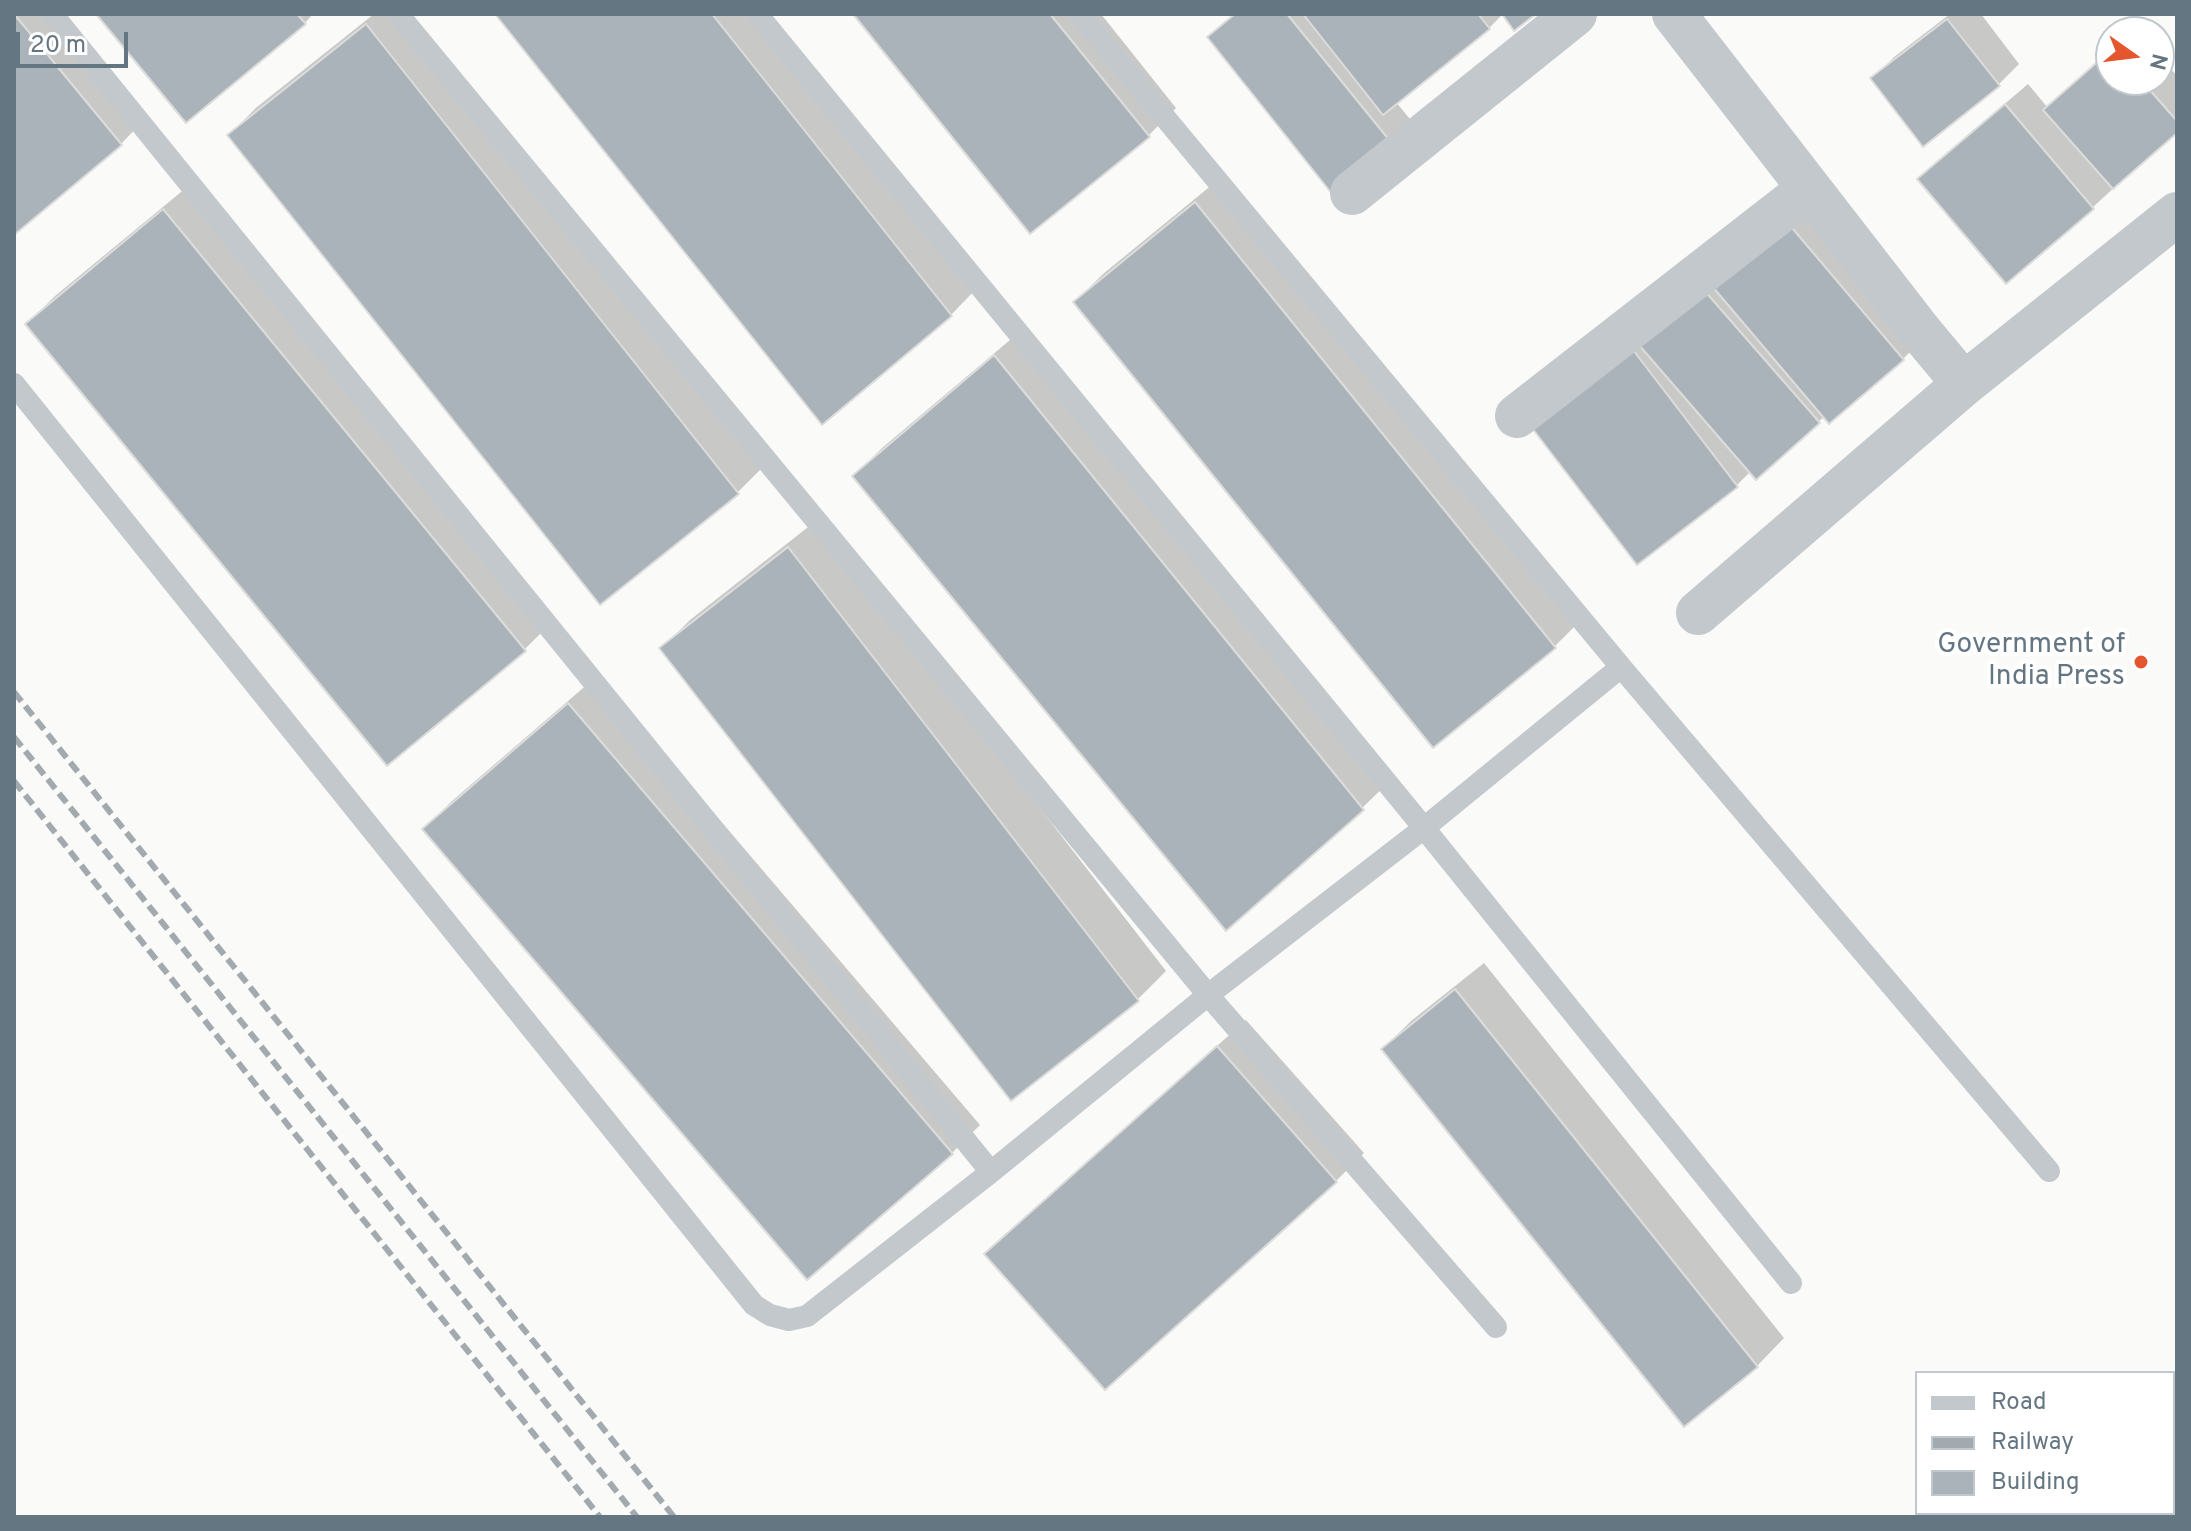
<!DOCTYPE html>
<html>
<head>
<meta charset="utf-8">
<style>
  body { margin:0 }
  #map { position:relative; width:2191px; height:1531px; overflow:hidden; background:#fafaf8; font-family:Overpass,sans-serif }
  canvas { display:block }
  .frame { position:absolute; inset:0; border:16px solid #657683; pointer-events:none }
  .legend { position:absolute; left:1915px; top:1371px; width:260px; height:144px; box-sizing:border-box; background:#fff; border:2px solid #c1c8cd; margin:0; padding:10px 14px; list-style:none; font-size:24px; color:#657683 }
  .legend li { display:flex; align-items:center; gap:16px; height:40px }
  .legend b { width:40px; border:2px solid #c1c8cd }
  .north { position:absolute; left:2095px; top:16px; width:80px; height:80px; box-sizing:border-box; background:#fff; border:2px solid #c1c8cd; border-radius:50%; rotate:104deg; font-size:22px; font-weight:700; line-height:32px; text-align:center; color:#657683 }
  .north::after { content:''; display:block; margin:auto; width:28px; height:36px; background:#e4572e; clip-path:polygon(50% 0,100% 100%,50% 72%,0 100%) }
  .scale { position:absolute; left:16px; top:32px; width:112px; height:36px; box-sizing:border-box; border:4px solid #657683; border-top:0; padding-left:10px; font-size:24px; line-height:28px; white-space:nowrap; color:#657683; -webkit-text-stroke:6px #fff; paint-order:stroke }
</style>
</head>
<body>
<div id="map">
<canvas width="2191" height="1531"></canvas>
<div class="frame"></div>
<ul class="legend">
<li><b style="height:10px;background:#c3c8cc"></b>Road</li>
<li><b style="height:10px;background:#a2aab0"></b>Railway</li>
<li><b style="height:22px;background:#aab3b9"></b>Building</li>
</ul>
<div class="north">N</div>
<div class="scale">20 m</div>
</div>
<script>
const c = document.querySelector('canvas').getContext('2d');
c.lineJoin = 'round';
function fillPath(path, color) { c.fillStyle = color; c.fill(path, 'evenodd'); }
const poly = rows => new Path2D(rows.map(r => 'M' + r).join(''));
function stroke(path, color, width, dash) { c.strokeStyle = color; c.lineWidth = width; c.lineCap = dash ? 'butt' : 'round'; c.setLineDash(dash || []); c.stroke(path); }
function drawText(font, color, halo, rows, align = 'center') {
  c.font = font + ' Overpass,sans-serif'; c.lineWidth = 8; c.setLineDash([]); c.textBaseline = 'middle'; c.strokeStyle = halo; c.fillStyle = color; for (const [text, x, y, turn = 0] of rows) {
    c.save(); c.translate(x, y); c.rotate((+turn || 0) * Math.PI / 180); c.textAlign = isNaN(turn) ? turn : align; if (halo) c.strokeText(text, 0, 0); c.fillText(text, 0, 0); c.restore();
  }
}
const shadow = poly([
  [14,14,65,14,148,116,121,144,14,232],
  [99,14,313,14,305,23],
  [374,14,408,14,766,464,738,492,600,603,229,135,257,107],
  [497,14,761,14,978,287,951,315],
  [855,14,1101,14,1176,108,1148,136],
  [1233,14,1503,14,1489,28,1396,102,1414,124,1392,145,1210,37],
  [1950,14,1981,14,2019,64,1998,85,1873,79,1894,57],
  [2111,50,2111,80,2159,80,2159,55,2177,76,2177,130,2093,207,2006,281,1920,179,1941,158,2028,84,2048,108],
  [1224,175,1582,619,1555,646,1075,302,1103,274],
  [192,183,552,622,524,650,27,324,55,296],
  [1809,202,1924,338,1903,359,1751,471,1736,486,1532,424],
  [1023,329,1390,781,1362,808,854,476,882,448],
  [817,520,1166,971,1138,999,1011,1099,662,648,690,620],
  [597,676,980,1125,952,1153,807,1278,424,829,452,801],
  [1484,963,1784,1338,1757,1366,1383,1049,1411,1021],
  [1246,1020,1364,1153,1336,1181,1015,1227]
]);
const building = poly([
  [14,14,122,145,14,235,14,14],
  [96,14,297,14,306,24,186,123,96,14],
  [495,14,712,14,952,316,822,425,495,14],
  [853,14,1050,14,1150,137,1030,234,853,14],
  [1235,14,1287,14,1394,146,1333,195,1207,37,1235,14],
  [1303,14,1478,14,1490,29,1383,115,1303,14],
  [1502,14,1536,14,1514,31,1502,14],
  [1947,19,2000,86,1923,147,1870,78,1947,19],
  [366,24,739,494,600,605,227,135,366,24],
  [2111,50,2111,80,2141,80,2177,121,2177,133,2113,189,2043,110,2111,50],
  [2005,104,2094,209,2006,284,1917,179,2005,104],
  [1195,202,1556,648,1433,748,1073,302,1195,202],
  [163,209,526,651,387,766,25,324,163,209],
  [1787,222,1904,360,1829,424,1712,286,1787,222],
  [1703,289,1820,423,1756,480,1639,345,1703,289],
  [1630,346,1738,487,1637,565,1529,424,1630,346],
  [994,355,1364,810,1226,931,852,476,994,355],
  [788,547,1139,1001,1011,1101,659,648,788,547],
  [568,703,953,1154,807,1280,422,829,568,703],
  [1455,989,1758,1367,1684,1427,1381,1049,1455,989],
  [1217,1046,1337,1182,1105,1390,984,1254,1217,1046]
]);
const service = poly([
  [52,14,991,1172],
  [398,14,1208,995,1496,1327],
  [1079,14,1621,667,1424,828,1791,1283],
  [14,384,754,1305,770,1315,789,1320,807,1316,991,1172,1208,995,1424,828,757,14],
  [1621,667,2049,1171]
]);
const minor = poly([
  [1674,14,1919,330,1964,384],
  [1352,193,1575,14],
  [1517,416,1809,189],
  [1698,613,1964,384,2177,214]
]);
const rail = poly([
  [14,692,674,1517],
  [14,737,637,1517],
  [14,781,600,1517]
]);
const markers = [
  [2141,662,8,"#e4572e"]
];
const poiNames = [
  ["Government of",2125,646],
  ["India Press",2125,678]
];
fillPath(shadow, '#0003');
fillPath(building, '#aab3b9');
stroke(building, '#dcdcda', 2);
stroke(service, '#c3c8cc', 22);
stroke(minor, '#c3c8cc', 44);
stroke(rail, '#a2aab0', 6, [12, 6]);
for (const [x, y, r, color] of markers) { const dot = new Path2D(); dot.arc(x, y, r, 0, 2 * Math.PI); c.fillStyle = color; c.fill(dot); stroke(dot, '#fff', 3); }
drawText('28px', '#657683', '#fff', poiNames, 'right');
</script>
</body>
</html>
